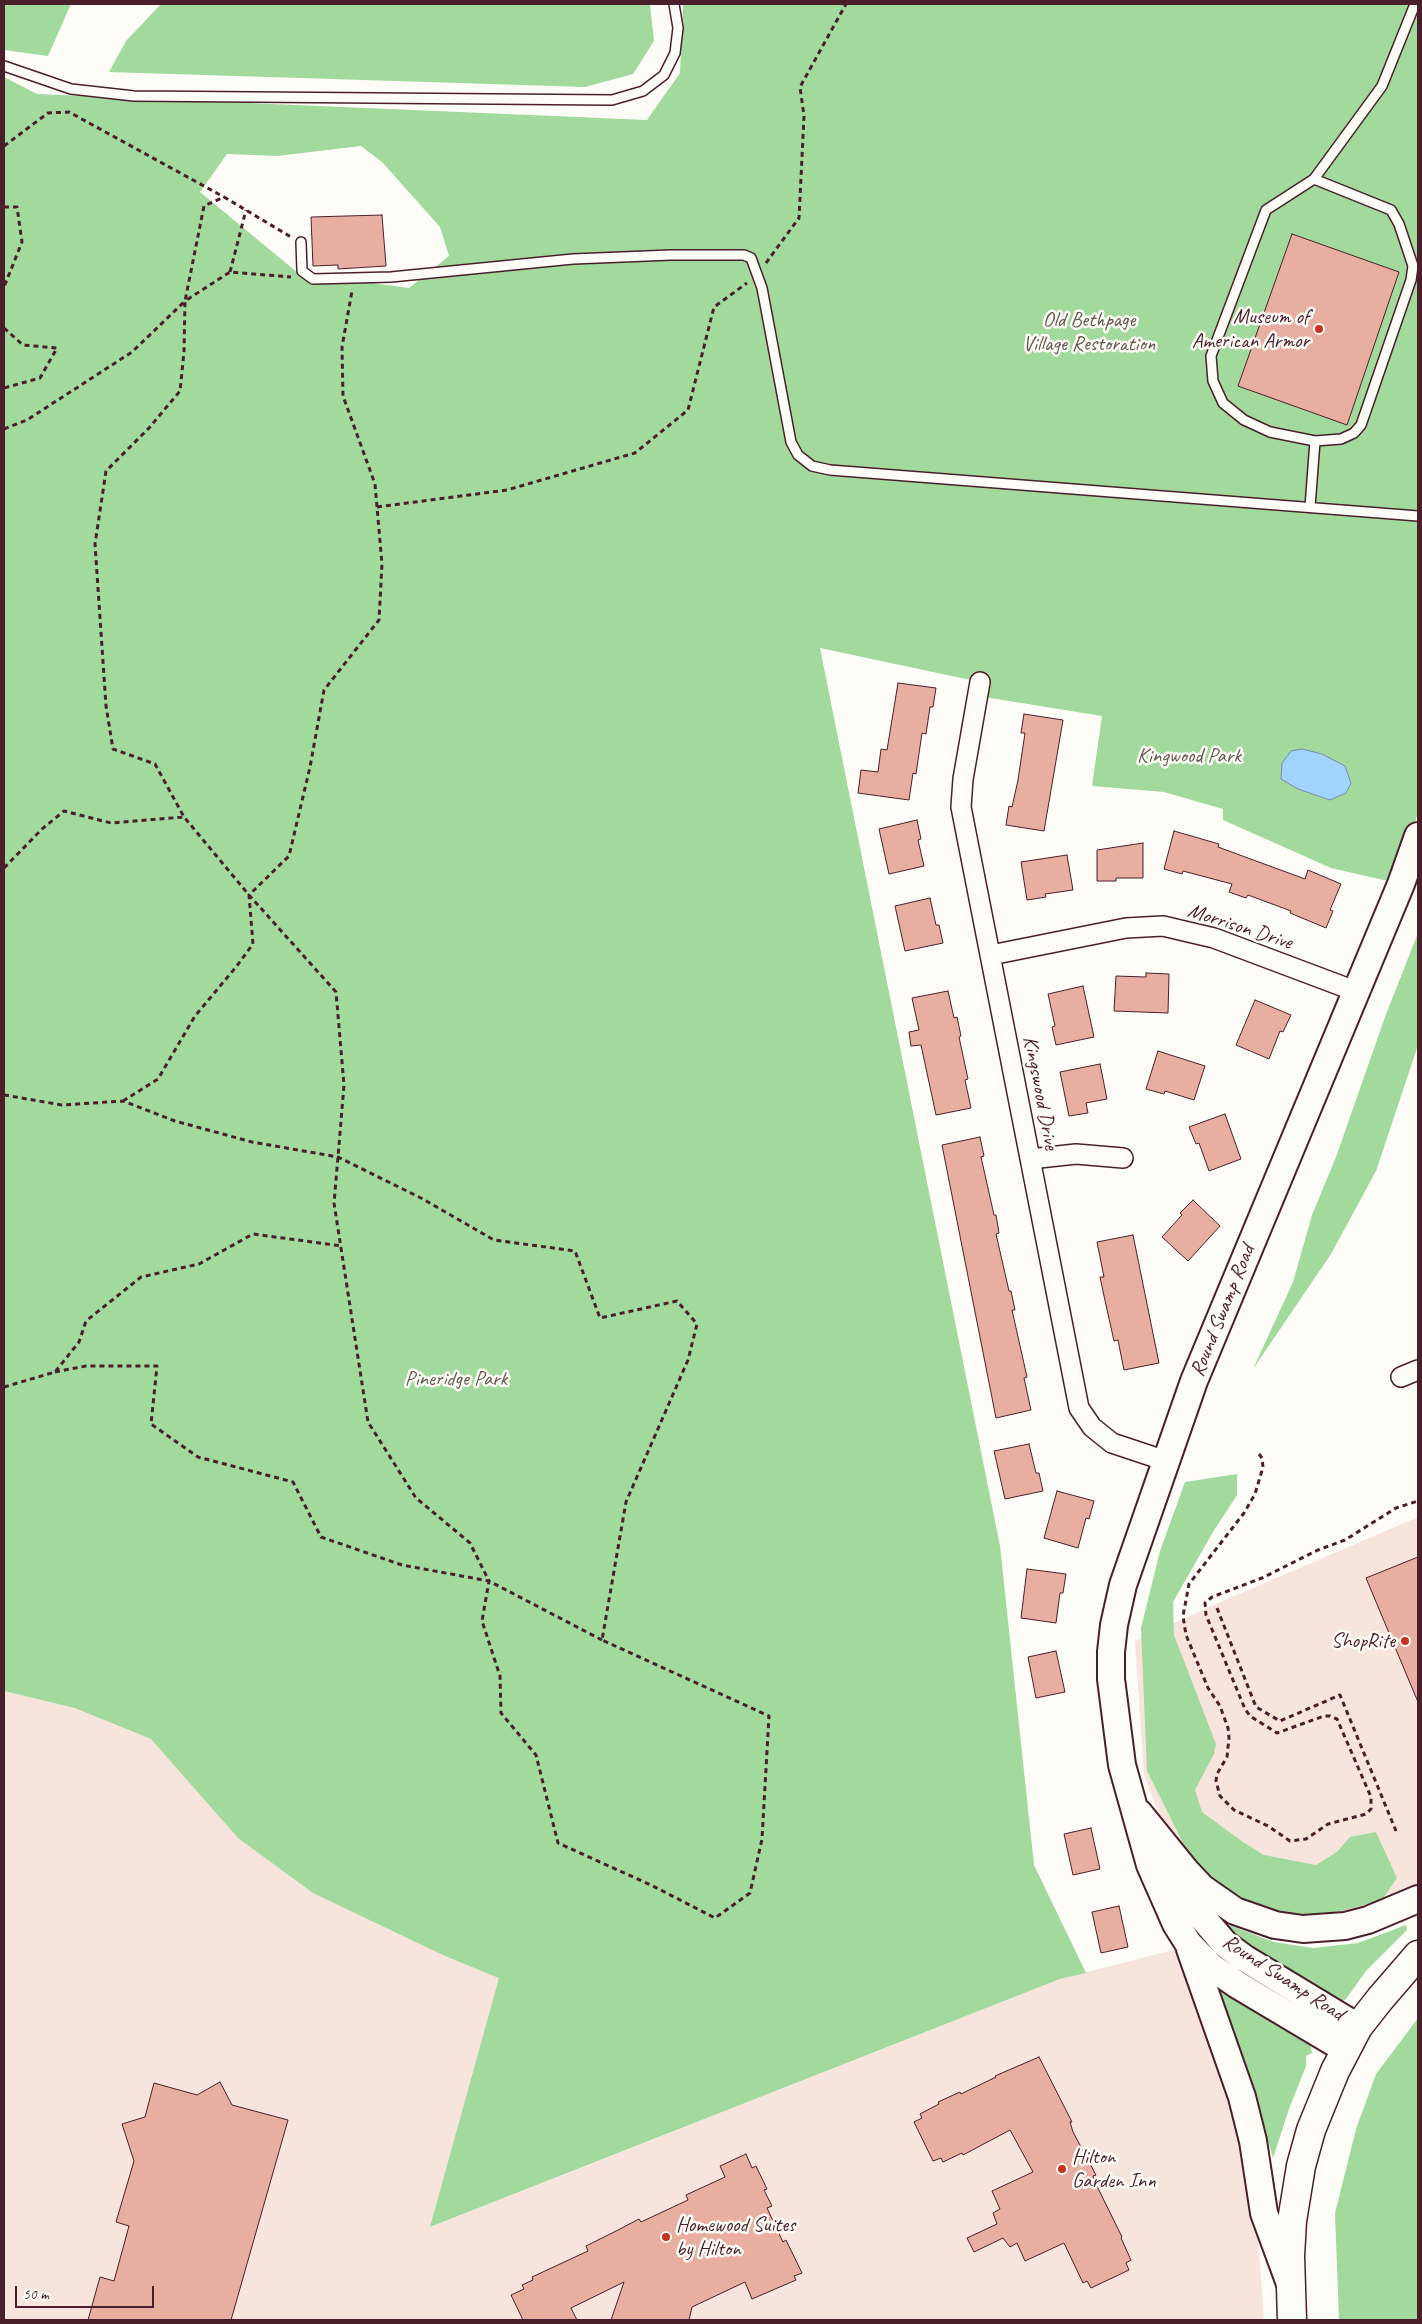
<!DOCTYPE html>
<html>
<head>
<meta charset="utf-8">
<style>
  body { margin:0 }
  #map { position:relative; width:1422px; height:2324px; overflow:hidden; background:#fdfcf7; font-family:Caveat,sans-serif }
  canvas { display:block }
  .frame { position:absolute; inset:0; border:5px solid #4a1f2b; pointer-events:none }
  .scale { position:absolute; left:15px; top:2286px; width:139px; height:22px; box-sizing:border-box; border:2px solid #4a1f2b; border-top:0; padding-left:6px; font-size:15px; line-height:18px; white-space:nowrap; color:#4a1f2b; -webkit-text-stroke:4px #fdfcf7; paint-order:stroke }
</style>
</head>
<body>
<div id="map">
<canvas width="1422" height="2324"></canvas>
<div class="frame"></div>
<div class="scale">50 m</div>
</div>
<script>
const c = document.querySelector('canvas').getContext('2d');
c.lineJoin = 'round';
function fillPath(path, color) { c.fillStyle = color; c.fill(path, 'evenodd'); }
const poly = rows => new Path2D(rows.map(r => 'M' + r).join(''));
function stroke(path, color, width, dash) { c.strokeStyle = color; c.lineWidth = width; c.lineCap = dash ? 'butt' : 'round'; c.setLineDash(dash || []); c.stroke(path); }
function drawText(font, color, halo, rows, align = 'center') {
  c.font = font + ' Caveat,sans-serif'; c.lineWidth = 5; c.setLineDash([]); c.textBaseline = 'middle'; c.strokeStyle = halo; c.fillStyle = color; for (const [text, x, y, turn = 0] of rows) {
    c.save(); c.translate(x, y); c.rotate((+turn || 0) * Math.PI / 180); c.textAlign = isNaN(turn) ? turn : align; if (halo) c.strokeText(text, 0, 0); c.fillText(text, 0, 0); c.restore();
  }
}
const built = poly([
  [1418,1517,1418,1892,1355,1919,1296,1922,1233,1909,1171,1847,1144,1775,1135,1641,1209,1607],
  [4,1690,167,1730,506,1954,431,2227,1060,1979,1177,1949,1236,2109,1255,2194,1264,2320,4,2320]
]);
const green = poly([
  [4,4,71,4,48,56,4,50],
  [161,4,650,4,654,41,633,74,585,87,109,72,126,41],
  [683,4,1418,4,1418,811,1401,884,1331,868,1223,820,1223,809,1164,792,1092,786,1102,716,978,696,980,682,820,648,1000,1546,1034,1865,1086,1973,1060,1979,430,2227,499,1978,445,1956,313,1893,238,1838,151,1739,75,1708,4,1691,4,77,37,94,647,120,680,73],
  [361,146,382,162,440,227,449,256,409,288,298,273,200,192,227,154,277,156],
  [1418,933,1418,1045,1376,1171,1331,1254,1253,1369,1293,1282,1312,1215,1336,1157,1385,1017],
  [1237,1474,1237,1495,1213,1532,1173,1602,1174,1635,1216,1744,1214,1754,1195,1790,1202,1812,1243,1842,1264,1855,1316,1865,1337,1852,1350,1837,1376,1832,1397,1878,1382,1900,1326,1915,1254,1911,1201,1879,1147,1771,1141,1628,1160,1551,1185,1482],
  [1226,1924,1274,1942,1313,1948,1358,1943,1406,1925,1407,1930,1366,1971,1346,1999,1341,2002,1243,1945,1223,1925],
  [1217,1989,1309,2042,1311,2047,1312,2053,1306,2056,1306,2066,1289,2109,1273,2158,1248,2073],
  [1418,2018,1418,2320,1339,2320,1335,2213,1356,2129,1376,2074]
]);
const water = poly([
  [1302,749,1322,754,1345,766,1351,783,1346,793,1330,800,1298,789,1281,779,1282,763,1291,751,1302,749]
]);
const building = poly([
  [382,215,386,266,338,269,338,265,313,266,311,217,382,215],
  [1292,234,1399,272,1347,425,1238,386,1292,234],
  [898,683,936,688,933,707,930,707,926,734,922,733,916,774,913,773,909,800,858,793,861,770,878,772,881,749,887,750,898,683],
  [1024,714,1063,720,1044,831,1006,825,1009,806,1012,807,1018,780,1025,733,1021,733,1024,714],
  [917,820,921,839,918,840,924,866,889,874,879,829,917,820],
  [1174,831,1219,844,1218,847,1305,879,1308,870,1341,884,1330,910,1333,911,1326,928,1290,913,1291,911,1248,895,1246,898,1229,892,1232,884,1183,871,1182,874,1164,869,1174,831],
  [1143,843,1143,878,1116,878,1116,881,1097,881,1097,850,1143,843],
  [1067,855,1073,890,1045,894,1046,897,1027,900,1021,862,1067,855],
  [930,898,936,925,939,925,943,943,905,951,895,906,930,898],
  [1146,973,1169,974,1168,1013,1114,1011,1116,976,1146,977,1146,973],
  [1083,986,1094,1037,1056,1045,1052,1027,1055,1026,1048,994,1083,986],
  [948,991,954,1018,957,1017,961,1036,959,1037,968,1079,965,1080,971,1108,936,1115,921,1045,911,1046,909,1032,919,1030,912,998,948,991],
  [1255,1000,1291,1015,1283,1032,1280,1031,1269,1059,1236,1045,1255,1000],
  [1158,1051,1205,1066,1194,1100,1165,1091,1164,1094,1146,1089,1158,1051],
  [1100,1064,1107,1099,1086,1103,1088,1113,1069,1116,1060,1072,1100,1064],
  [1225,1114,1241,1159,1209,1171,1199,1143,1196,1144,1189,1127,1225,1114],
  [980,1137,984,1156,981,1157,994,1215,996,1215,999,1233,996,1234,1009,1291,1011,1291,1015,1310,1012,1310,1027,1377,1024,1378,1031,1410,996,1418,942,1145,980,1137],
  [1193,1200,1220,1226,1188,1261,1162,1237,1182,1215,1180,1213,1193,1200],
  [1133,1235,1159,1363,1124,1370,1118,1340,1114,1341,1104,1296,1100,1277,1104,1277,1097,1242,1133,1235],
  [1029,1444,1036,1473,1039,1473,1043,1491,1005,1499,994,1451,1029,1444],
  [1057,1491,1094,1501,1089,1519,1086,1518,1078,1548,1044,1538,1057,1491],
  [1418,1557,1418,1702,1366,1578,1418,1557],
  [1027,1569,1066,1574,1063,1593,1060,1593,1056,1623,1021,1618,1027,1569],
  [1056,1651,1065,1692,1036,1698,1028,1657,1056,1651],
  [1091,1828,1100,1869,1073,1875,1064,1834,1091,1828],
  [1119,1906,1128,1947,1101,1953,1092,1912,1119,1906],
  [1039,2057,1072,2122,1070,2122,1073,2132,1096,2175,1093,2176,1094,2180,1122,2237,1121,2238,1131,2260,1126,2263,1129,2270,1091,2288,1087,2281,1083,2283,1064,2243,1025,2261,1017,2243,1010,2247,1003,2238,974,2252,967,2238,997,2224,993,2213,1000,2209,992,2191,1033,2172,1010,2130,963,2155,962,2153,943,2162,941,2158,933,2161,914,2122,922,2118,920,2114,939,2104,938,2102,960,2092,961,2094,996,2077,995,2076,1039,2057],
  [220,2082,232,2105,288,2120,231,2320,88,2320,100,2277,114,2281,129,2226,116,2222,134,2161,122,2124,145,2117,154,2083,197,2095,220,2082],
  [746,2154,752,2168,756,2166,767,2189,764,2190,772,2206,767,2208,783,2242,786,2240,802,2273,794,2276,796,2280,752,2299,745,2282,692,2307,689,2320,611,2320,624,2282,571,2308,577,2320,523,2320,511,2295,524,2289,522,2285,533,2280,532,2277,588,2251,586,2246,618,2230,639,2219,641,2222,688,2200,686,2195,725,2177,720,2166,746,2154]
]);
const path = poly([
  [4,146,48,113,69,112,224,197],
  [4,207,17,207,22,242,4,287],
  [766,263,799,218,804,116,800,87,846,4],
  [230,272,246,210],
  [4,328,23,345,57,348,40,378,4,388],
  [4,429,27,420,132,352,185,301,204,206,224,197,291,237],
  [377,507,507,490,635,453,688,410,714,307,747,283],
  [4,868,42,829,64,811,111,823,184,817],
  [4,1095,62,1105,123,1101,175,1121,252,1142,338,1157,421,1198,494,1240,575,1251,600,1318,677,1301,697,1324,688,1360,626,1502,602,1640,769,1716,762,1839,750,1893,715,1918,653,1886,558,1843,536,1755,501,1713,500,1676,482,1621,489,1581,470,1543,416,1498,368,1422,334,1203,338,1157,344,1085,336,992,249,895,184,817,155,764,113,749,106,706,95,544,106,471,149,428,180,391,184,352,185,301,230,272,291,277],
  [123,1101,158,1079,195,1016,236,967,253,944,249,895,289,856,310,767,324,690,379,620,382,564,375,484,343,396,342,347,352,291],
  [55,1372,86,1366,157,1366,151,1424,198,1457,293,1482,321,1537,402,1565,489,1581,602,1640],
  [4,1387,55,1372,79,1342,86,1321,141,1277,199,1264,253,1234,342,1246],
  [1259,1454,1262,1458,1263,1467,1255,1494,1244,1513,1189,1584,1183,1616,1186,1635,1208,1688,1220,1706,1228,1728,1229,1738,1227,1757,1217,1774,1216,1781,1220,1796,1234,1810,1268,1826,1290,1841,1306,1839,1328,1824,1366,1814,1371,1809,1371,1797,1337,1719,1330,1716,1324,1716,1277,1733,1250,1716,1245,1709,1206,1615,1205,1603,1212,1597,1262,1578,1318,1550,1345,1540,1396,1508,1418,1501],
  [1217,1608,1256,1707,1280,1721,1340,1695,1396,1831]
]);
const service = poly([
  [4,66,71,89,134,96,612,100,643,91,664,75,675,53,678,28,674,4],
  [1314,179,1391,210,1399,224,1413,266,1411,280,1361,425,1354,433,1341,439,1315,441],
  [301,242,302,271,313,279,391,277,573,259,671,255,744,255,751,258,762,288,791,442,798,455,812,466,830,470,1418,516],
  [1310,507,1315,441,1270,432,1244,420,1223,403,1213,381,1211,356,1266,210,1314,179,1382,86,1415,4]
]);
const minor = poly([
  [980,682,963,779,961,807,1079,1408,1092,1427,1112,1443,1166,1461],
  [991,955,1126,928,1163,926,1214,938,1355,991],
  [1030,1159,1076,1154,1123,1158],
  [1401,1377,1418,1370]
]);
const secondary = poly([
  [1139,1813,1186,1871,1202,1888,1235,1911,1275,1925,1303,1929,1345,1926,1368,1920,1418,1899],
  [1169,1869,1191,1904,1225,1944,1244,1958,1358,2027],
  [1190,1949,1242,2097,1253,2141,1264,2213,1289,2281],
  [1345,2049,1236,1984,1210,1966,1188,1943,1176,1924,1150,1865,1122,1765,1111,1679,1111,1652,1114,1625,1123,1585,1194,1381,1401,884,1418,836]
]);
const primary = poly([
  [1292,2320,1290,2256,1292,2221,1301,2166,1311,2130,1335,2071,1358,2027,1380,1999,1418,1955]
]);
const markers = [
  [1319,329,5,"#c8321e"],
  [1405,1641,5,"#c8321e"],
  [1062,2169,5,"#c8321e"],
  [666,2237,5,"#c8321e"]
];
const poiNames = [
  ["Museum of",1309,317],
  ["American Armor",1309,341],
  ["ShopRite",1395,1641],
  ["Hilton",1072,2157,"left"],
  ["Garden Inn",1072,2181,"left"],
  ["Homewood Suites",676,2225,"left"],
  ["by Hilton",676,2249,"left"]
];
const parkNames = [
  ["Old Bethpage",1089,320],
  ["Village Restoration",1089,344],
  ["Kingwood Park",1189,756],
  ["Pineridge Park",456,1379]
];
const streetNames = [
  ["Morrison Drive",1240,927,18],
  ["Kingswood Drive",1040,1093,79],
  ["Round Swamp Road",1223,1311,-68],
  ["Round Swamp Road",1283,1978,33]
];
fillPath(built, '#f7e5dd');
fillPath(green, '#a2d99d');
fillPath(water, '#a0d3fe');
stroke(water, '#7e8baa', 1);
fillPath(building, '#e8afa1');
stroke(building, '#4a1f2b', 1);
stroke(service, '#4a1f2b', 12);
stroke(minor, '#4a1f2b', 22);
stroke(secondary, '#4a1f2b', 30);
stroke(primary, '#4a1f2b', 31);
stroke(path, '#4a1f2b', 3, [5, 4]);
stroke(service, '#fdfcf7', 9);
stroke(minor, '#fdfcf7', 19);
stroke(secondary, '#fdfcf7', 26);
stroke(primary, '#fdfcf7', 28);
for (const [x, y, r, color] of markers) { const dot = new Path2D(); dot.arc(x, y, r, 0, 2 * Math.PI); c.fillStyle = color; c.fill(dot); stroke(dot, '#fdfcf7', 2); }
drawText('21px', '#4a1f2b', '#fdfcf7', poiNames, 'right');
drawText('21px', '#64574d', '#fdfcf7', parkNames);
drawText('21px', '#4a1f2b', '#fdfcf7', streetNames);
</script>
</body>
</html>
